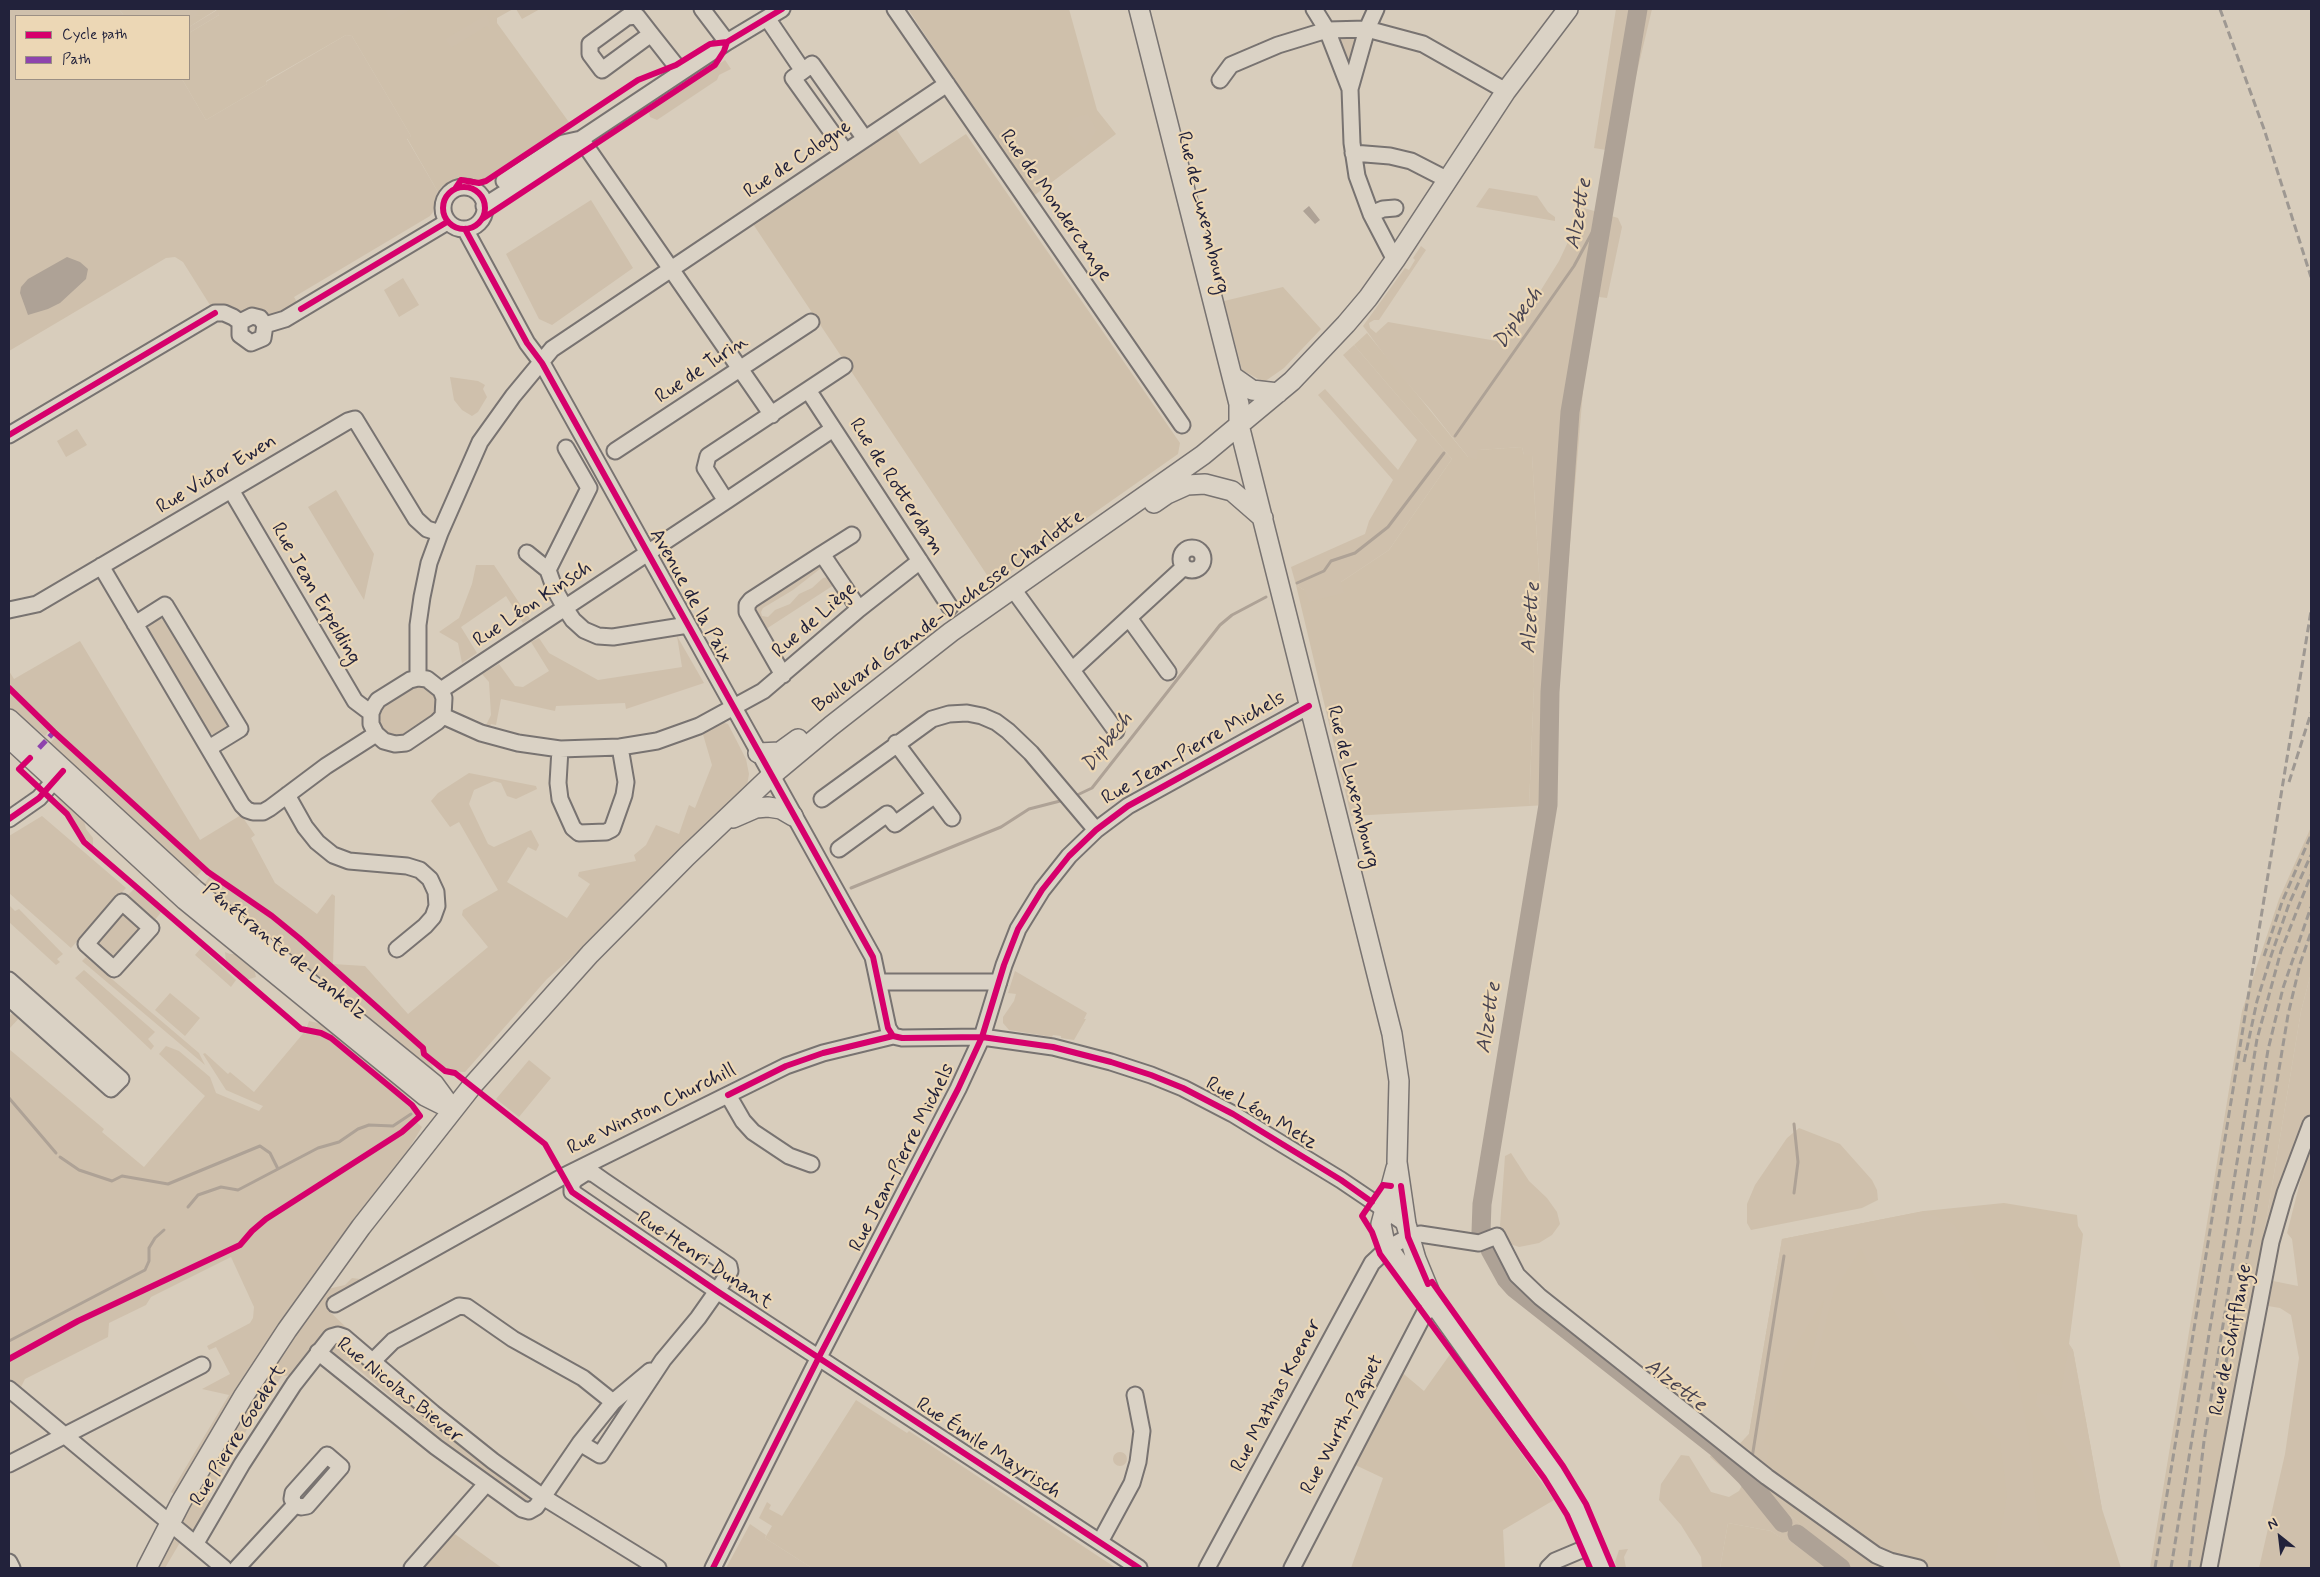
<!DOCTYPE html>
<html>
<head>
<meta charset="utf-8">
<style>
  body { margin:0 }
  #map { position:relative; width:2320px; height:1577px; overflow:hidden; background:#d8cdbc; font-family:Mynerve,sans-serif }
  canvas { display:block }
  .frame { position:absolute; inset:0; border:10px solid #22223b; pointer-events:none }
  .legend { position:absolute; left:15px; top:15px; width:175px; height:65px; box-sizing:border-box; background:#ecd7b5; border:1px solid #9b8f84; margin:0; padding:6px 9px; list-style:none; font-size:15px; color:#22223b }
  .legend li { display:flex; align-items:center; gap:10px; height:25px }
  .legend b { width:25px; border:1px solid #9b8f84 }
  .north { position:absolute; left:2255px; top:1512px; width:50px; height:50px; -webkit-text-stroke:4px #ecd7b5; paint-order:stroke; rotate:331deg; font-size:14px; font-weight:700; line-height:20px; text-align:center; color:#22223b }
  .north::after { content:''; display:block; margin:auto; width:18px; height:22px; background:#22223b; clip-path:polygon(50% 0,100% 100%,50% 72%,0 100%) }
</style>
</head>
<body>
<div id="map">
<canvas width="2320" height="1577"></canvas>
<div class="frame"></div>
<ul class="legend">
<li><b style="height:6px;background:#d6006c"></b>Cycle path</li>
<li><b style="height:6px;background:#8e44ad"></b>Path</li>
</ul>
<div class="north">N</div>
</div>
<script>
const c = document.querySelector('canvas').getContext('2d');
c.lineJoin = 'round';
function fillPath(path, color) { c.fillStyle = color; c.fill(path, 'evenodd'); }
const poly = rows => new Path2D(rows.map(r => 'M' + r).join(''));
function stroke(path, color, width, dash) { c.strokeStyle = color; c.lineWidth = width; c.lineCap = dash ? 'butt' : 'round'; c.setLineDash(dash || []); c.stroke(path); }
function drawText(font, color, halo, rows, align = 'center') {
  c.font = font + ' Mynerve,sans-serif'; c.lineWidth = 4.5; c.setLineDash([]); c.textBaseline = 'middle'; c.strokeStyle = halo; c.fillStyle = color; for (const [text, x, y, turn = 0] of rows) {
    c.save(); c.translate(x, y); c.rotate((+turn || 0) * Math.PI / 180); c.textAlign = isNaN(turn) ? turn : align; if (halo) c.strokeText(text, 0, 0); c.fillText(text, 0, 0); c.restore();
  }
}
const built = poly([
  [119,9,513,9,497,18,497,23,571,125,486,181,479,183,456,180,442,186,438,192,407,138,411,136,352,36,346,35,266,81,267,84,206,120,182,79,189,79,189,33,219,15,216,10,189,27,189,16,124,16],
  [516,9,540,9,522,19],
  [908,9,1069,9,1097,110,1116,134,1032,197],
  [896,129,920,164,966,134,1180,443,1178,454,993,584,753,224],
  [1283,287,1321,329,1284,368,1264,382,1242,370,1224,301],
  [1367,333,1468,457,1477,450,1522,447,1524,455,1532,455,1541,607,1533,608,1534,686,1529,806,1351,816,1296,585,1304,590,1341,582,1389,550,1452,459,1354,345],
  [2311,827,2311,973,2301,1011,2263,1240,2202,1568,2150,1568,2242,1011,2279,899],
  [2004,1203,2077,1215,2078,1226,2083,1234,2069,1344,2073,1350,2102,1509,2121,1568,1919,1568,1800,1524,1790,1515,1736,1448,1749,1434,1782,1239,1924,1211],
  [1451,1353,1554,1500,1503,1530,1505,1568,1351,1568,1383,1478,1349,1462,1399,1370,1424,1391],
  [856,1400,907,1433,909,1431,1116,1568,812,1568,765,1538,772,1526,759,1518,767,1502,771,1505,769,1509,782,1516],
  [1728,1523,1771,1531,1802,1551,1809,1544,1841,1568,1720,1568],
  [452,1532,502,1568,421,1568]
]);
const green = poly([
  [9,9,119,9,124,16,16,16,16,79,182,79,206,120,267,84,266,82,346,35,352,36,411,136,407,139,438,192,433,212,430,216,294,297,301,309,285,319,215,313,183,262,175,257,166,258,9,351],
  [136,9,196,9,199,14,189,20,189,16,140,16],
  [384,9,412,9,391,21],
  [1616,9,1652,9,1618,152,1594,148],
  [217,10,219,15,189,33,189,27],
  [487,14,492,30,490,31,487,26,451,48,445,39],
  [1337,34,1359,35,1349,71],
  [725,60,731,69,719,75,717,80,657,120,650,117,649,113,652,109],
  [1088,114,1097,130,1085,150,1069,135,1068,125,1073,118],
  [1489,188,1537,196,1548,212,1555,217,1555,221,1476,207],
  [591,200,633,268,552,325,539,319,506,254],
  [1584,208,1618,218,1622,227,1607,298,1591,296,1548,805,1529,806,1534,686,1533,607,1541,607,1532,455,1524,455,1522,447,1478,450,1477,460,1468,457,1430,409,1397,372,1363,326,1405,268,1409,270,1415,260,1413,258,1421,246,1426,250,1379,320,1374,320,1369,323,1370,328,1376,333,1388,322,1508,343,1559,261],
  [403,278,419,305,399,317,384,290],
  [1354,345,1452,459,1389,550,1341,582,1344,593,1309,602,1304,590,1296,585,1291,567,1365,534,1369,521,1393,480,1318,395,1325,389,1398,470,1417,440,1343,355],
  [450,377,478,381,485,385,483,389,487,397,478,412,472,416,462,410,454,400],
  [77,429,87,445,66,457,57,441],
  [336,490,374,554,364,600,308,507],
  [815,563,825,565,793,590,763,608,761,612,762,616,768,617,775,610,790,604,799,594,812,588,823,578,829,577,837,583,763,631,752,606],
  [476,565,494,565,530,619,523,623,506,596,461,627,477,653,462,663,458,643,439,632,459,618,472,584],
  [159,616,165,618,227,719,228,725,227,731,217,737,207,731,149,634,149,622],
  [677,636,704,683,626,709,625,703,556,706,555,711,501,699,496,725,491,724,489,728,485,727,491,715,489,682,482,674,499,664,515,686,523,687,549,671,531,642,539,638,549,653,598,680,682,667],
  [80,641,200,840,241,815,255,835,251,838,275,883,317,914,332,894,335,896,333,964,365,966,408,1014,488,947,462,915,463,910,498,890,459,822,450,827,431,801,438,793,469,773,536,786,537,789,516,799,507,796,501,783,494,781,474,790,469,804,488,844,494,847,531,830,539,845,536,851,528,847,507,882,567,918,590,884,578,876,579,872,636,861,634,855,646,845,656,825,679,834,689,805,695,808,712,765,702,731,722,722,728,724,746,759,749,774,747,786,587,944,547,979,465,1072,445,1071,424,1054,423,1056,431,1063,435,1072,434,1077,202,888,211,874,204,868,193,881,46,748,57,735,50,729,45,736,9,707,9,671,14,679],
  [427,679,445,707,406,743,384,741,371,713,374,706],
  [57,798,70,803,83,816,86,829,93,838,93,846,83,836],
  [42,816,126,888,71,948,9,893,9,836],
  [136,887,163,910,154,921,126,897],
  [9,905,15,911,19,909,63,954,57,959,60,962,56,965,9,922],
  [122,909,143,926,113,960,93,942],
  [201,948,236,980,231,987,195,955],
  [225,952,230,954,239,954,253,964,256,977,246,980,226,962],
  [86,957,199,1053,205,1065,82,961],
  [84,970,155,1032,148,1039,154,1046,151,1050,75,978],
  [1015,971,1087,1013,1084,1019,1086,1019,1074,1040,1061,1038,1061,1036,1053,1035,1052,1037,1009,1030,1003,1023,1003,1017,1014,1001,1016,994,1008,993],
  [2311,973,2311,1568,2259,1568,2285,1454,2299,1358,2291,1315,2280,1308,2268,1306,2273,1281,2298,1286,2292,1239,2287,1233,2307,1155,2288,1167,2263,1240,2301,1011],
  [170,993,200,1018,185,1036,155,1010],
  [15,1011,21,1016,9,1029,9,1016],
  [309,1021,326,1025,417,1096,413,1100,406,1096,402,1100,408,1106,412,1105,415,1108,420,1116,415,1121,422,1127,405,1155,281,1324,234,1395,175,1495,171,1492,229,1395,202,1389,230,1374,216,1347,209,1350,207,1346,250,1323,253,1318,254,1307,231,1257,151,1297,146,1305,109,1323,108,1337,25,1379,21,1387,12,1380,9,1383,9,1049,104,1129,102,1132,144,1167,205,1096,159,1054,166,1046,179,1051,210,1077,216,1093,259,1111,263,1106,226,1090,203,1054,205,1053,228,1074,230,1072,254,1092,306,1030],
  [529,1060,551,1078,519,1117,496,1099],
  [1799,1128,1840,1144,1872,1180,1877,1190,1878,1200,1862,1208,1751,1230,1747,1223,1747,1204,1755,1185,1787,1138],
  [1511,1153,1529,1181,1547,1198,1557,1212,1560,1224,1552,1235,1539,1243,1519,1247,1510,1244,1500,1226,1505,1156],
  [1924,1211,1955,1225,1966,1243,1959,1248,1976,1279,1992,1327,2015,1363,2029,1440,2040,1534,2055,1562,2056,1568,1999,1568,1994,1564,2007,1496,2000,1441,1981,1425,1925,1362,1883,1294,1861,1249,1834,1292,1814,1369,1809,1368,1824,1300,1784,1365,1774,1420,1769,1419,1764,1444,1770,1445,1766,1465,1761,1466,1736,1448,1749,1434,1782,1239],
  [352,1278,360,1279,359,1282,341,1290,328,1310,350,1331,344,1337,338,1335,301,1375,282,1376,255,1416,206,1498,217,1506,196,1543,185,1534,165,1568,157,1568,189,1506,252,1398,294,1335,328,1289,345,1285],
  [336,1343,343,1345,422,1414,531,1496,530,1498,526,1501,464,1458,348,1361,335,1360,328,1352,330,1346],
  [2069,1344,2073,1350,2102,1509,2078,1465,2036,1405,2037,1393,2060,1396],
  [1717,1448,1731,1456,1784,1498,1791,1510,1790,1515,1800,1524,1816,1513,1876,1555,1919,1568,1841,1568,1809,1545,1802,1552,1771,1531,1728,1523,1720,1568,1702,1568,1701,1557,1681,1525,1659,1500,1661,1484,1681,1455,1689,1456,1711,1492,1729,1497,1739,1491,1746,1478,1733,1477,1710,1457,1712,1451],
  '1113 1459a7 7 0 1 1 14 0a7 7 0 1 1-14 0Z',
  [750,1524,766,1535,765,1538,812,1568,726,1568],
  [1628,1549,1624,1557,1626,1568,1617,1568,1615,1562,1619,1550],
  [470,1553,485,1568,455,1568]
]);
const water = poly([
  [1309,206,1320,220,1315,224,1303,211],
  [67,257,80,262,88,269,86,279,60,303,48,309,28,315,20,293,21,287,28,279]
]);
const stream = poly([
  [1455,436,1574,266,1601,216],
  [1297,583,1324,571,1331,561,1355,553,1388,527,1444,453],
  [1073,797,1092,788,1220,625,1232,615,1266,597],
  [851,888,1001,827,1029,809,1064,800],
  [9,1098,56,1153],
  [1794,1124,1798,1162,1794,1193],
  [60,1157,79,1170,112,1181,122,1176,168,1184,260,1146,270,1153,278,1169],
  [188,1207,198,1195,221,1187,238,1190,318,1148,339,1142,358,1129,369,1125,393,1126,411,1114],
  [9,1341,145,1270,149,1261,149,1248,155,1238,164,1230],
  [1752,1458,1784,1256]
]);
const river = poly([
  [1481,1232,1482,1204,1548,805,1550,692,1570,412,1638,9],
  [1490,1250,1506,1279,1514,1288,1717,1448,1746,1477,1783,1523],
  [1797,1534,1841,1568]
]);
const minor = poly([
  [702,9,727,42],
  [895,9,1182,425],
  [1314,9,1327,30,1350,89],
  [1376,9,1367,29,1350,89,1352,143,1357,176,1371,214,1395,260],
  [767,18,803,71,793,78,846,152],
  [651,34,602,70,590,54,590,44,627,17,637,16,651,34,681,72],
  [803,71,812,64,865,139],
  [1220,80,1231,65,1278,45,1327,30,1367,29,1423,44,1506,91],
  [581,139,772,415],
  [1353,153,1390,156,1411,161,1448,180],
  [504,181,563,143,581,139],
  '443 208a21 21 0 1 1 42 0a21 21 0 1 1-42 0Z',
  [484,206,569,152,581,139,727,42,782,9],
  [1371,214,1383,209,1395,208],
  [465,229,527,343,542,363,873,957,888,1028,893,1036,902,1038,982,1037,1053,1047,1111,1062,1151,1075,1183,1088,1233,1114,1341,1180,1406,1224],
  [240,322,240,335,251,343,263,338,265,325],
  [240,322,252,316,260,318,265,325],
  [265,325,285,319,447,222],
  [808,390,950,607],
  [833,429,726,501,705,468,708,456,844,366],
  [9,435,215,313,224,313,233,317,240,322],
  [615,451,811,322],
  [231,490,355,701,371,713],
  '1181 559a11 11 0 1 1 22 0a11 11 0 1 1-22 0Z',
  [527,553,548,570,555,590,565,608,573,620,584,630,598,636,613,637,688,625],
  [822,554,852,535],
  [101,566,242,805,247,810,253,812,263,812,270,808,326,766,376,734],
  [548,570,589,488,566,448],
  [1013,589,1116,731],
  [9,610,37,604,348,421,355,419,416,519,427,529,440,533],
  [1129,618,1168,672],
  [135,624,165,605,240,729,209,748],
  [1072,670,1184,567],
  [783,675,747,612,747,605,751,600,822,554,859,609],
  [418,678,418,625,422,597,429,563,440,533,480,442,513,396,552,349,947,84],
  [418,678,427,679,441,690,444,698,443,716,437,722,406,743,395,744,384,741,376,734,371,724,371,713,374,706,378,700,410,680,418,678],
  [441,690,726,501],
  [443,716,481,733,518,743,560,749,620,747,657,741,699,726,763,691,859,609,920,561],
  [896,743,952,818],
  [560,749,558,783,560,799,573,828,579,833,606,832,612,829,624,795,626,782,620,747],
  [287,795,305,827,317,842,333,855,349,861,407,866,420,870,430,879,436,892,437,906,433,917,425,926,397,949],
  [822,799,932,719,949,714,967,713,982,716,996,722,1008,731,1031,753,1096,830],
  [9,819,39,798,54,781],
  [839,849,887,814,895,824,935,795],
  [122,902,151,928,114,969,86,944,122,902],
  [9,980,121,1079,111,1089,9,998],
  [879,982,999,982],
  [728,1095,743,1121,753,1132,789,1156,811,1164],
  [335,1304,562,1177,786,1066,823,1053,893,1036],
  [318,1352,436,1447,522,1509,529,1511,536,1507,543,1497,580,1443,613,1402,650,1371],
  [372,1362,393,1341,459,1306,467,1307,513,1339,583,1378,613,1402],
  [9,1389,224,1568],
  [580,1443,600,1455,663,1360,698,1318,717,1291,730,1271,729,1266,604,1181,594,1174,587,1172,576,1179,572,1183,572,1192,717,1291,1139,1568],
  [327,1455,341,1467,307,1506,301,1507,295,1505,292,1499,293,1493,327,1455],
  [9,1464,202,1365],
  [1100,1542,1132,1483,1138,1462,1142,1431,1135,1395],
  [196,1543,242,1464,294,1384,331,1337,338,1335,344,1337,433,1413,493,1461,543,1497,658,1568],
  [9,1562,12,1568],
  [237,1568,295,1505],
  [412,1568,486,1484],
  [713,1568,819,1357,958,1089,982,1037,1004,965,1018,929,1042,890,1069,856,1096,830,1128,806,1309,706],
  [1207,1568,1372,1263,1388,1248,1408,1237,1420,1234,1479,1243,1497,1236,1517,1275,1540,1297,1767,1477,1876,1555,1890,1561,1919,1568],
  [1292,1568,1424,1314,1435,1305],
  [1548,1568,1555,1561,1593,1545],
  [2209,1568,2271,1242,2285,1193,2311,1124]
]);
const major = poly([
  [1139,9,1239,404,1239,425,1392,1034,1399,1081,1397,1162,1406,1224,1416,1259,1435,1305],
  [1232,376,1252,390,1278,393],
  [1154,503,1167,494,1187,485,1205,484,1232,491,1263,518],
  [9,719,194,889,434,1084,453,1110],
  [9,738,185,900,425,1096,449,1108],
  [758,753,780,752,798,739],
  [733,818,756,808,768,807,781,809,793,816],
  [1396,1168,1381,1224,1384,1239,1388,1248,1418,1290,1435,1305,1554,1472,1577,1510,1601,1568],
  [147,1568,181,1502,243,1397,287,1330,361,1227,472,1086,590,954,687,856,771,776,831,726,951,632,1203,455,1292,381,1346,324,1368,298,1395,260,1506,91,1568,9]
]);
const rail = poly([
  [2220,9,2264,129,2311,277],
  [2289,782,2311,713],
  [2264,956,2282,902,2311,835],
  [2244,1062,2257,1001,2271,956,2289,904,2311,855],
  [2216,1412,2251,1238,2288,1015,2300,964,2311,932],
  [2155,1568,2311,611],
  [2171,1568,2257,1039,2281,951,2311,875],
  [2189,1568,2204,1441,2268,1050,2283,988,2311,907]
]);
const quiet = poly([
  [39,748,54,732]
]);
const cycleway = poly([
  '443 208a21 21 0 1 1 42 0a21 21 0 1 1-42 0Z',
  [455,189,461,180,479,183,486,181,638,80,676,65,710,44,727,42,782,9],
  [482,219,715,65,724,51,727,42],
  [465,229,527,343,542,363,873,957,888,1028,893,1036,902,1038,982,1037,1053,1047,1111,1062,1151,1075,1183,1088,1233,1114,1341,1180,1372,1202],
  [301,309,447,222],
  [9,435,215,313],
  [9,688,54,732,208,872,272,916,299,938,423,1048,424,1054,445,1071,455,1073,545,1144,572,1192,717,1291,1139,1568],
  [9,819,39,798,63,771],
  [728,1095,786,1066,823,1053,893,1036],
  [1391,1186,1383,1185,1362,1216,1372,1232,1380,1254,1544,1478,1567,1515,1590,1568],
  [1401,1186,1408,1237,1428,1284],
  [1432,1282,1563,1466,1586,1504,1613,1568],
  [9,1359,78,1321,240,1245,252,1231,266,1219,402,1132,420,1116,412,1105,331,1038,321,1033,301,1029,84,842,67,814,19,769,30,758],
  [713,1568,819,1357,958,1089,982,1037,1004,965,1018,929,1042,890,1069,856,1096,830,1128,806,1309,706]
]);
const streetNames = [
  ["Rue de Cologne",798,160,-34],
  ["Rue de Mondercange",1055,206,55],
  ["Rue de Luxembourg",1202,213,76],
  ["Rue de Turin",702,370,-34],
  ["Rue Victor Ewen",217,475,-31],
  ["Rue de Rotterdam",896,487,57],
  ["Rue Jean Erpelding",315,594,60],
  ["Avenue de la Paix",690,596,61],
  ["Rue Léon Kinsch",533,605,-34],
  ["Boulevard Grande-Duchesse Charlotte",949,612,-36],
  ["Rue de Liège",815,621,-41],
  ["Rue Jean-Pierre Michels",1194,749,-30],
  ["Rue de Luxembourg",1352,787,76],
  ["Pénétrante de Lankelz",284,952,39],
  ["Rue Winston Churchill",652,1110,-26],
  ["Rue Léon Metz",1261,1114,30],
  ["Rue Jean-Pierre Michels",903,1158,-63],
  ["Rue Henri Dunant",704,1261,34],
  ["Rue de Schifflange",2232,1340,-79],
  ["Rue Nicolas Biever",399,1391,39],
  ["Rue Mathias Koener",1277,1396,-62],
  ["Rue Wurth-Paquet",1343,1425,-62],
  ["Rue Pierre Goedert",239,1436,-58],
  ["Rue Émile Mayrisch",988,1449,33]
];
const waterNames = [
  ["Alzette",1580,214,-80],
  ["Dipbech",1519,319,-55],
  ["Alzette",1532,618,-86],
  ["Dipbech",1108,743,-52],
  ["Alzette",1490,1018,-81],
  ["Alzette",1675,1386,38]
];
fillPath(built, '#cfc0ab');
fillPath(green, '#cfc0ac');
fillPath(water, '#aea296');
stroke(stream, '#aea296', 3);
stroke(river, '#aea296', 19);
stroke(minor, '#787371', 19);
stroke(major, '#787371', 22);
stroke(minor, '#dad2c5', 15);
stroke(major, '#dad2c5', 19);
stroke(rail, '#9e9892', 3, [8, 4]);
stroke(quiet, '#8e44ad', 5, [10, 5]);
stroke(cycleway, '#d6006c', 6);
drawText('20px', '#22223b', '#ecd7b5', streetNames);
drawText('italic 21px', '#474351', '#ecd7b5', waterNames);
</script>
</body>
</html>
